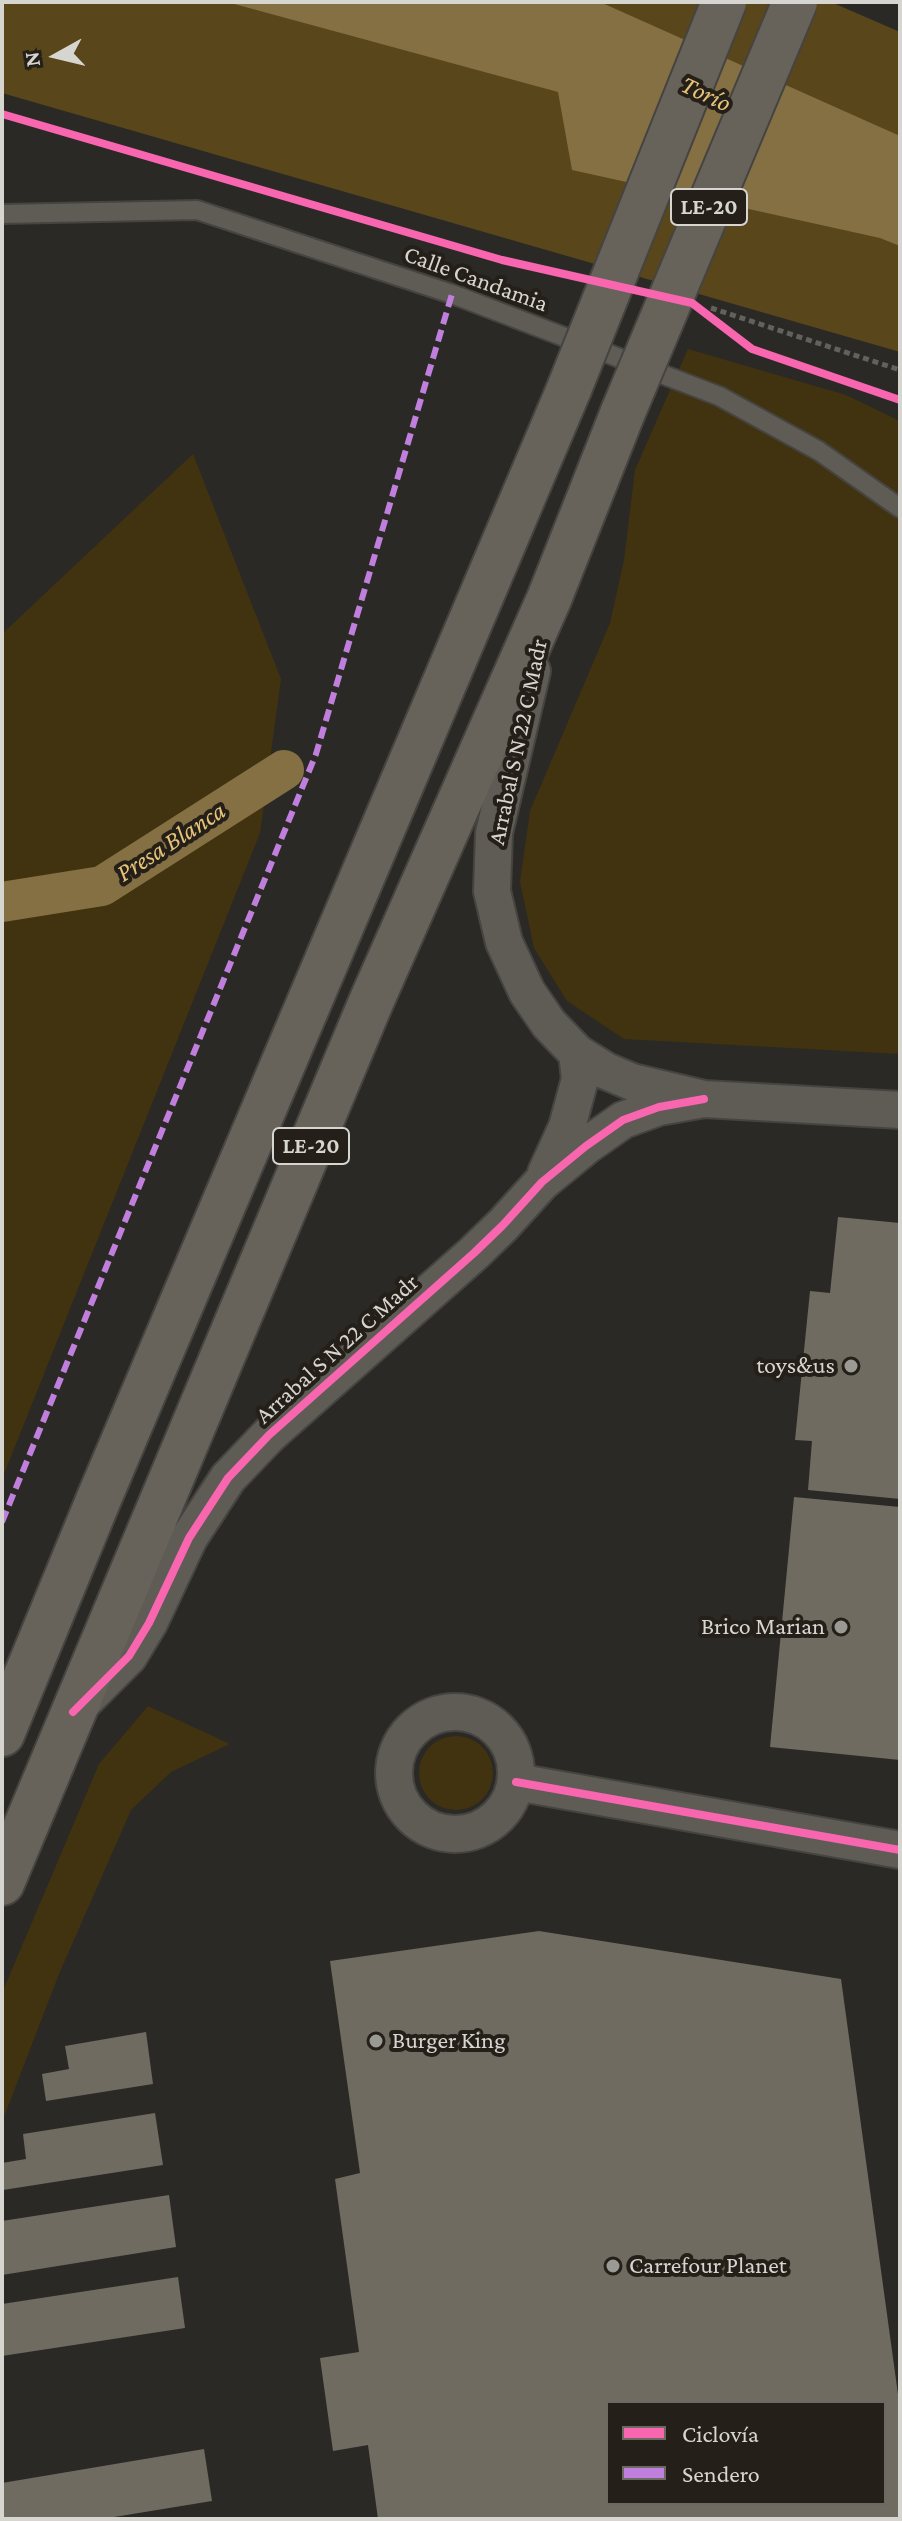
<!DOCTYPE html>
<html>
<head>
<meta charset="utf-8">
<style>
  body { margin:0 }
  #map { position:relative; width:902px; height:2521px; overflow:hidden; background:#2a2925; font-family:"Crimson Pro",serif }
  canvas { display:block }
  .frame { position:absolute; inset:0; border:4px solid #d7d5d0; pointer-events:none }
  .legend { position:absolute; left:606px; top:2401px; width:280px; height:104px; box-sizing:border-box; background:#242019; border:2px solid #6c6862; margin:0; padding:10px 14px; list-style:none; font-size:24px; color:#d7d5d0 }
  .legend li { display:flex; align-items:center; gap:16px; height:40px }
  .legend b { width:40px; border:2px solid #6c6862 }
  .north { position:absolute; left:16px; top:16px; width:80px; height:80px; -webkit-text-stroke:6px #242019; paint-order:stroke; rotate:262deg; font-size:22px; font-weight:700; line-height:32px; text-align:center; color:#d7d5d0 }
  .north::after { content:''; display:block; margin:auto; width:28px; height:36px; background:#d7d5d0; clip-path:polygon(50% 0,100% 100%,50% 72%,0 100%) }
</style>
</head>
<body>
<div id="map">
<canvas width="902" height="2521"></canvas>
<div class="frame"></div>
<ul class="legend">
<li><b style="height:10px;background:#f766af"></b>Ciclovía</li>
<li><b style="height:10px;background:#c07fdc"></b>Sendero</li>
</ul>
<div class="north">N</div>
</div>
<script>
const c = document.querySelector('canvas').getContext('2d');
c.lineJoin = 'round';
function fillPath(path, color) { c.fillStyle = color; c.fill(path, 'evenodd'); }
const poly = rows => new Path2D(rows.map(r => 'M' + r).join(''));
function stroke(path, color, width, dash) { c.strokeStyle = color; c.lineWidth = width; c.lineCap = dash ? 'butt' : 'round'; c.setLineDash(dash || []); c.stroke(path); }
function drawText(font, color, halo, rows, align = 'center') {
  c.font = font + ' "Crimson Pro",serif'; c.lineWidth = 8; c.setLineDash([]); c.textBaseline = 'middle'; c.strokeStyle = halo; c.fillStyle = color; for (const [text, x, y, turn = 0] of rows) {
    c.save(); c.translate(x, y); c.rotate((+turn || 0) * Math.PI / 180); c.textAlign = isNaN(turn) ? turn : align; if (halo) c.strokeText(text, 0, 0); c.fillText(text, 0, 0); c.restore();
  }
}
const green = poly([
  [688,349,846,395,900,421,900,1054,624,1039,567,1001,534,948,520,882,530,811,610,623,624,560,635,470],
  [193,454,281,679,260,833,2,1479,2,634],
  [148,1706,230,1744,171,1772,131,1810,59,1974,2,2122,2,1993,99,1764],
  '419 1773a37 37 0 1 1 74 0a37 37 0 1 1-74 0Z'
]);
const forest = poly([
  [2,2,831,2,900,32,900,352,2,93]
]);
const water = poly([
  [227,2,600,2,900,136,900,246,880,238,572,170,558,92]
]);
const canal = poly([
  [2,902,102,886,284,770]
]);
const building = poly([
  [838,1217,900,1223,900,1499,808,1490,812,1441,795,1440,810,1291,830,1293],
  [794,1497,900,1507,900,1760,770,1747],
  [539,1931,841,1979,900,2409,900,2519,378,2519,368,2445,333,2451,320,2358,359,2352,335,2179,360,2173,330,1961],
  [608,2403,884,2403,884,2503,608,2503],
  [146,2032,153,2084,46,2101,42,2074,69,2069,65,2046],
  [155,2113,163,2165,3,2190,2,2163,26,2159,23,2134],
  [169,2195,176,2247,2,2275,2,2221],
  [178,2277,185,2328,2,2356,2,2304],
  [204,2449,212,2501,102,2519,2,2519,2,2483]
]);
const path = poly([
  [711,308,900,370]
]);
const service = poly([
  [2,214,197,210,452,294,719,396,819,451,900,508]
]);
const minor = poly([
  [532,671,494,833,492,891,504,942,527,992,549,1024,577,1053,606,1071,632,1082,704,1099,900,1110],
  [546,1173,567,1127,580,1079,577,1053],
  [80,1705,129,1656,149,1623,189,1538,228,1478,269,1435,474,1253,503,1225,542,1182,586,1146,623,1120,659,1107,704,1099],
  '394 1773a61 61 0 1 1 122 0a61 61 0 1 1-122 0Z',
  [516,1782,900,1850]
]);
const motorway = poly([
  [2,1734,100,1496,569,389],
  [2,1883,371,1002,549,599,623,412]
]);
const motorwayBridge = poly([
  [569,389,724,2],
  [623,412,795,2]
]);
const quiet = poly([
  [2,1522,316,754,452,294]
]);
const cycleway = poly([
  [2,114,502,260,692,303,752,349,900,400],
  [73,1712,129,1656,149,1623,189,1538,228,1478,269,1435,474,1253,503,1225,542,1182,586,1146,623,1120,659,1107,704,1099],
  [516,1782,900,1850]
]);
const markers = [
  [851,1366,8,"#9a9994"],
  [841,1627,8,"#9a9994"],
  [376,2041,8,"#9a9994"],
  [613,2266,8,"#9a9994"]
];
const shields = [
  [709,207,76],
  [311,1146,76]
];
const shieldNames = [
  ["LE-20",709,207],
  ["LE-20",311,1146]
];
const streetNames = [
  ["Calle Candamia",476,279,20],
  ["Arrabal S N 22 C Madr",518,742,-78],
  ["Arrabal S N 22 C Madr",337,1349,-42]
];
const poiNames = [
  ["toys&us",835,1366],
  ["Brico Marian",825,1627],
  ["Burger King",392,2041,"left"],
  ["Carrefour Planet",629,2266,"left"]
];
const waterNames = [
  ["Torío",706,94,25],
  ["Presa Blanca",171,842,-33]
];
fillPath(green, '#41330f');
fillPath(forest, '#5a461b');
fillPath(water, '#857044');
stroke(canal, '#857044', 40);
fillPath(building, '#706b60');
stroke(service, '#454441', 22);
stroke(minor, '#454441', 40);
stroke(motorway, '#454441', 48);
stroke(path, '#63615c', 5, [6, 4]);
stroke(service, '#5f5b55', 18);
stroke(minor, '#5f5b55', 36);
stroke(motorway, '#67635a', 44);
stroke(motorwayBridge, '#454441', 48, []);
stroke(motorwayBridge, '#67635a', 44);
stroke(quiet, '#c07fdc', 6, [12, 6]);
stroke(cycleway, '#f766af', 8);
for (const [x, y, r, color] of markers) { const dot = new Path2D(); dot.arc(x, y, r, 0, 2 * Math.PI); c.fillStyle = color; c.fill(dot); stroke(dot, '#242019', 3); }
for (const [x, y, w] of shields) { const box = new Path2D(); box.roundRect(x - w / 2, y - 18, w, 36, 6); c.fillStyle = '#242019'; c.fill(box); stroke(box, '#d7d5d0', 2); }
drawText('bold 22px', '#d7d5d0', null, shieldNames);
drawText('24px', '#d7d5d0', '#242019', streetNames);
drawText('24px', '#d7d5d0', '#242019', poiNames, 'right');
drawText('italic 26px', '#e6c378', '#242019', waterNames);
</script>
</body>
</html>
